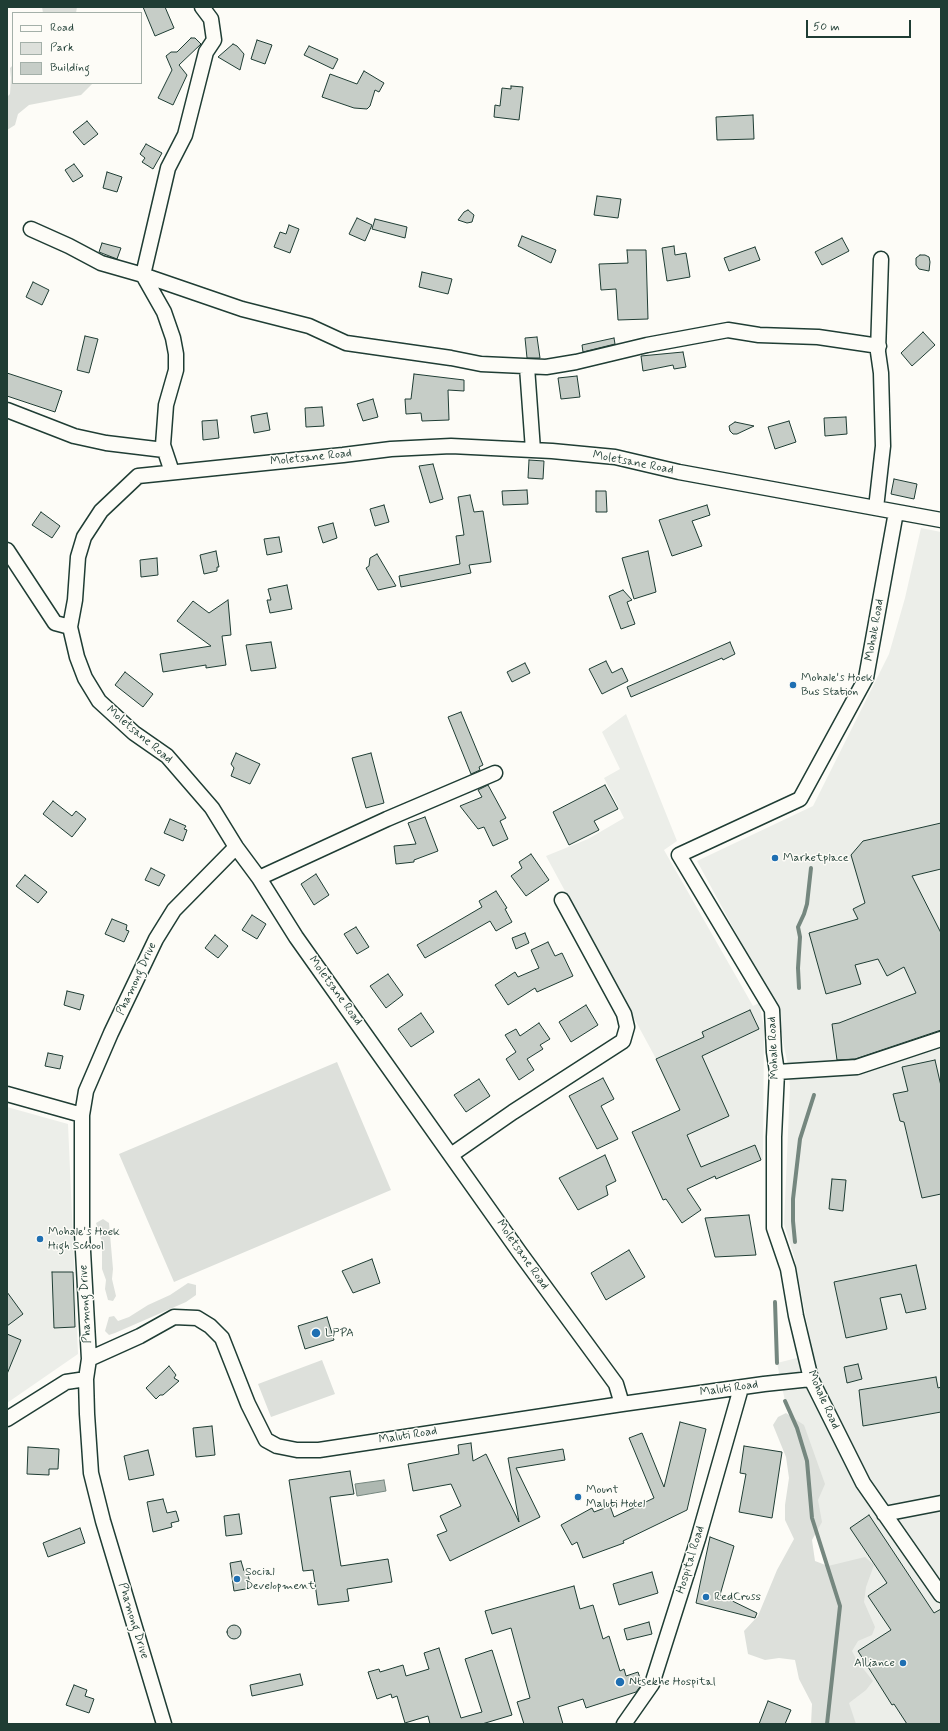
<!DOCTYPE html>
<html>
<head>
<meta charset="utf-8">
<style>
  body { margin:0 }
  #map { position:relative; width:948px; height:1731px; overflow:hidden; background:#fdfcf7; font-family:Mynerve,sans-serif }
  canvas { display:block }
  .frame { position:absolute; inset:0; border:8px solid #1f3d34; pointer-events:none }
  .legend { position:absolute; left:12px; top:12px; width:130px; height:72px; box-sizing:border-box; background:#fdfcf7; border:1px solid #a4b0a9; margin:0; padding:5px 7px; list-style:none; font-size:12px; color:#1f3d34 }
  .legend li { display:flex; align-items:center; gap:8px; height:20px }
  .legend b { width:20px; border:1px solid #a4b0a9 }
  .scale { position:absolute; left:806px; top:20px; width:105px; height:18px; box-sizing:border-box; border:2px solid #1f3d34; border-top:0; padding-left:5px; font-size:12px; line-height:14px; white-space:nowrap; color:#1f3d34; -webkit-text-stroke:3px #fdfcf7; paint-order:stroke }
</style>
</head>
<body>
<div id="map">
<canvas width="948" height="1731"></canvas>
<div class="frame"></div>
<ul class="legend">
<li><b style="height:5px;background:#fdfcf7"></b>Road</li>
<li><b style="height:11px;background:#dde0db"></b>Park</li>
<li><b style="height:11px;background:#c6cdc7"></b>Building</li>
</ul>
<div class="scale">50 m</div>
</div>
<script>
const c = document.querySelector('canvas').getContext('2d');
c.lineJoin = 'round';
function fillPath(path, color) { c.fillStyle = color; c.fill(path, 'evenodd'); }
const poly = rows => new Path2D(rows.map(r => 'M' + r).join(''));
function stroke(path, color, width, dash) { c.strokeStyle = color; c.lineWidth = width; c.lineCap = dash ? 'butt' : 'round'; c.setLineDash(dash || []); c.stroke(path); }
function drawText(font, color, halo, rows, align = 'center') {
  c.font = font + ' Mynerve,sans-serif'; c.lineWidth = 3; c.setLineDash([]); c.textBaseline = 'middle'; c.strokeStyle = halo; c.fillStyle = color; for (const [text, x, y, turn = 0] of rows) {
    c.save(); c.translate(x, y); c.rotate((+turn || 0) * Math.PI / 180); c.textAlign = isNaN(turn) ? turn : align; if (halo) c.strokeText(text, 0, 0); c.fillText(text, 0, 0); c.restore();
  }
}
const built = poly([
  [921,528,941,532,941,1724,827,1724,828,1566,812,1518,797,1428,785,1401,777,1363,813,1354,794,1256,784,1224,790,1087,788,1065,775,1005,697,861,813,806,889,654,905,598],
  [626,714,677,841,664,850,753,1006,759,1003,764,1026,763,1159,716,1179,707,1180,663,1200,632,1132,679,1110,654,1055,546,856,588,839,624,818,604,778,620,769,602,732],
  [7,1107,68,1124,78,1354,7,1403]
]);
const green = poly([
  [42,7,77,7,76,13,43,13],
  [13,65,13,83,93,83,81,95,29,105,18,114,15,125,7,130,7,97,10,94,11,78,10,68],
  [337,1062,391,1190,174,1282,119,1154],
  [103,1219,109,1223,113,1269,112,1279,116,1296,113,1301,108,1300,105,1289,106,1280,102,1269,102,1242,96,1223],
  [188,1283,196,1285,196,1295,186,1302,115,1333,109,1335,105,1331,109,1317,114,1316,118,1321,129,1317,148,1305,170,1295],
  [322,1360,335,1394,271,1417,258,1384],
  [786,1413,804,1425,825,1484,818,1500,822,1522,812,1540,815,1561,828,1566,865,1557,874,1565,866,1587,864,1602,875,1627,872,1635,858,1641,852,1651,857,1661,873,1681,866,1690,849,1703,856,1724,811,1724,812,1704,799,1679,795,1660,779,1658,765,1660,748,1654,744,1631,758,1616,777,1570,794,1539,785,1520,785,1505,789,1478,786,1457,773,1425,778,1417]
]);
const water = poly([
  [384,1480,386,1491,357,1496,355,1484,384,1480]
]);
const stream = poly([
  [799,988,798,968,800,937,798,927,804,914,807,904,811,868],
  [795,1242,793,1221,793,1199,800,1139,814,1095],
  [775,1302,777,1363],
  [785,1401,797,1428,807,1461,812,1518,840,1606,827,1724]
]);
const building = poly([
  [143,7,165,7,174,28,155,36,143,7],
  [191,38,195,38,201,44,179,65,187,75,173,105,158,98,172,70,166,56,171,52,177,52,191,38],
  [257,40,272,45,265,64,251,59,257,40],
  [233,44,237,46,244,54,240,70,218,57,233,44],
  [309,46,338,59,333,69,304,55,309,46],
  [364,71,384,83,379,92,375,90,370,106,367,109,354,108,322,97,330,74,357,84,364,71],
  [511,86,523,87,519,120,494,117,495,105,500,106,502,88,511,89,511,86],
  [753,115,754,139,717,140,716,117,753,115],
  [87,121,98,134,84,145,73,132,87,121],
  [146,144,162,153,153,169,142,162,145,158,140,154,146,144],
  [74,164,83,176,73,182,65,170,74,164],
  [107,172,122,177,117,192,103,188,107,172],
  [597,196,621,199,618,218,594,215,597,196],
  [468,210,474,215,472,222,467,223,458,220,464,212,468,210],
  [357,218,372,225,365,241,349,234,357,218],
  [375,219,407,227,405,238,372,229,375,219],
  [289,225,299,229,290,253,274,247,280,232,286,234,289,225],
  [522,236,556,250,551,263,518,246,522,236],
  [842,238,849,251,822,265,815,252,842,238],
  [102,243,121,248,117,259,99,252,102,243],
  [674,246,675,255,686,253,690,277,667,281,662,248,674,246],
  [755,247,760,260,729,271,724,258,755,247],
  [627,250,646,250,648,319,618,320,616,289,601,290,599,264,628,263,627,250],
  [920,255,925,255,929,257,930,262,929,271,919,269,916,265,916,258,920,255],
  [422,272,452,279,448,294,419,287,422,272],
  [33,282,49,290,42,305,26,297,33,282],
  [923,332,935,345,912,366,901,353,923,332],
  [85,336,98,339,89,373,77,370,85,336],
  [537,337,540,358,527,358,525,338,537,337],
  [614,338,615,344,583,352,582,345,614,338],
  [683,352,686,367,674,369,673,365,643,371,641,356,683,352],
  [7,373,62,391,55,412,7,396,7,373],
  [414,374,464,380,464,391,448,390,449,420,422,421,421,413,406,414,405,399,411,399,414,374],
  [577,376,580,397,561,399,558,378,577,376],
  [373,399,378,417,363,421,357,404,373,399],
  [322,407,324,426,306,427,305,408,322,407],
  [267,413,270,430,254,433,251,416,267,413],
  [846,417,847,434,825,436,824,418,846,417],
  [217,420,219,438,203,440,202,421,217,420],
  [789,421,796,442,775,449,768,427,789,421],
  [735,422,754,426,737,434,733,434,730,431,729,426,735,422],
  [529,460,544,461,543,479,528,478,529,460],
  [433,464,443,499,430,503,419,466,433,464],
  [894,479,917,484,914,499,891,494,894,479],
  [527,490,528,504,503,505,502,491,527,490],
  [596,491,606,491,607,512,596,512,596,491],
  [470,495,474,512,483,511,491,562,469,565,471,573,401,587,399,576,460,564,456,536,464,535,458,497,470,495],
  [384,505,389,522,375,526,370,509,384,505],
  [707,505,710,515,692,521,702,546,672,556,659,520,707,505],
  [41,512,60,526,52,538,32,525,41,512],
  [333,523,337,538,323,543,318,527,333,523],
  [279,537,282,552,267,555,264,539,279,537],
  [216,551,219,567,217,567,217,571,204,574,200,555,216,551],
  [648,551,656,592,634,599,622,558,648,551],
  [377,554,396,586,378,590,366,568,369,566,370,558,377,554],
  [157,558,158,575,141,577,140,560,157,558],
  [287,585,292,609,270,613,267,600,271,600,268,589,287,585],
  [623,590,632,600,627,602,635,624,621,629,609,596,623,590],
  [228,600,231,635,222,636,226,665,206,668,206,665,163,672,160,654,211,646,177,621,193,601,209,613,228,600],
  [271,642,276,668,251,671,246,645,271,642],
  [730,642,735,654,723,660,722,658,631,697,627,687,730,642],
  [606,661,612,673,622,668,628,681,602,694,589,669,606,661],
  [525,663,530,673,512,682,507,672,525,663],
  [125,672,153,694,143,707,115,685,125,672],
  [461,712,483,765,479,767,480,770,471,774,448,717,461,712],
  [236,753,260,764,250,784,231,776,234,768,231,764,236,753],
  [371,753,384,803,366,808,352,758,371,753],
  [488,785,506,818,500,821,508,839,493,846,484,827,478,829,460,806,482,797,478,790,488,785],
  [605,785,618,809,594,821,599,830,569,845,553,812,605,785],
  [53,801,72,816,76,811,86,819,72,837,43,814,53,801],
  [425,817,438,851,414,860,414,862,396,864,394,846,416,844,408,823,425,817],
  [170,819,186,826,184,829,187,830,183,841,164,833,170,819],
  [941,823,941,869,912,876,941,933,941,1030,855,1059,837,1060,832,1024,839,1023,916,993,904,967,887,976,878,959,855,965,861,984,826,994,809,933,858,919,853,909,865,903,851,855,863,841,941,823],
  [531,854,549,880,526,896,511,876,522,868,519,862,531,854],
  [151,868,165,875,159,886,145,880,151,868],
  [316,874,329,895,314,905,301,884,316,874],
  [25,875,47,892,38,903,16,886,25,875],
  [496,891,507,908,505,909,512,922,496,931,490,921,425,958,417,945,482,907,479,901,496,891],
  [252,915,266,924,257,939,242,930,252,915],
  [112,919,127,925,126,930,129,931,124,942,105,934,112,919],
  [356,927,369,947,357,954,344,934,356,927],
  [525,933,529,943,516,949,512,938,525,933],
  [215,935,228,946,218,958,205,948,215,935],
  [548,942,555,956,562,953,573,976,537,992,535,988,508,1005,495,985,515,972,518,977,539,968,531,950,548,942],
  [388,974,403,995,386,1008,370,986,388,974],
  [67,991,84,995,80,1010,64,1005,67,991],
  [586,1005,598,1025,571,1042,559,1022,586,1005],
  [750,1010,759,1029,702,1056,729,1116,687,1135,701,1167,755,1145,761,1160,716,1179,715,1176,687,1189,701,1210,682,1223,666,1199,663,1200,632,1132,680,1110,656,1059,704,1037,702,1032,750,1010],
  [421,1013,434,1032,411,1047,398,1029,421,1013],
  [539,1023,550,1039,540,1045,543,1049,527,1059,534,1070,519,1080,506,1059,516,1052,505,1035,516,1029,520,1036,539,1023],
  [48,1053,63,1056,60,1069,45,1066,48,1053],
  [935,1060,941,1086,941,1194,922,1198,904,1122,900,1121,893,1094,908,1091,902,1067,935,1060],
  [603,1078,614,1099,601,1106,618,1139,597,1149,569,1096,603,1078],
  [479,1079,490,1096,466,1112,454,1095,479,1079],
  [605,1155,616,1181,606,1186,608,1195,578,1210,559,1178,605,1155],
  [832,1179,846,1180,843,1211,829,1209,832,1179],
  [749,1215,756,1255,715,1257,705,1218,749,1215],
  [629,1250,645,1277,606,1300,591,1273,629,1250],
  [372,1259,380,1283,353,1293,342,1271,372,1259],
  [916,1265,926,1309,906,1313,901,1294,880,1298,887,1329,846,1338,834,1282,916,1265],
  [52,1272,73,1272,75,1327,54,1328,52,1272],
  [7,1292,23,1314,7,1326,7,1292],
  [327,1317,334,1340,305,1349,298,1326,327,1317],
  [7,1334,21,1340,7,1374,7,1334],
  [858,1364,862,1379,847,1383,844,1367,858,1364],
  [169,1366,176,1375,174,1378,179,1381,163,1395,160,1395,156,1399,146,1388,169,1366],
  [936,1377,938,1388,941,1387,941,1412,863,1426,859,1390,936,1377],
  [680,1422,706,1429,687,1510,623,1541,624,1543,583,1558,577,1542,572,1545,561,1525,592,1508,594,1512,610,1506,614,1517,654,1498,629,1438,642,1433,664,1487,680,1422],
  [212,1426,215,1455,196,1457,193,1428,212,1426],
  [471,1443,473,1461,486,1454,519,1522,508,1458,563,1449,565,1460,516,1468,540,1517,450,1561,437,1535,447,1531,440,1516,461,1506,451,1484,413,1491,408,1464,459,1454,458,1445,471,1443],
  [744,1446,782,1452,772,1518,739,1512,746,1474,740,1473,744,1446],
  [28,1447,59,1449,58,1469,49,1469,49,1475,27,1474,28,1447],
  [148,1450,154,1475,129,1480,124,1456,148,1450],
  [350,1471,354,1494,330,1497,341,1566,388,1559,392,1582,347,1589,349,1601,318,1605,313,1570,303,1571,289,1480,350,1471],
  [163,1499,167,1513,176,1511,179,1521,171,1523,172,1527,153,1532,147,1502,163,1499],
  [239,1514,242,1534,226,1536,224,1516,239,1514],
  [869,1515,934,1613,941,1609,941,1724,907,1724,894,1704,892,1705,858,1651,891,1630,868,1596,887,1583,850,1528,869,1515],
  [80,1528,85,1543,48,1557,43,1543,80,1528],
  [710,1537,734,1546,720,1595,757,1613,755,1618,696,1603,710,1537],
  [241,1561,244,1571,247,1570,251,1588,234,1591,230,1563,241,1561],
  [652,1572,658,1593,619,1605,613,1584,652,1572],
  [574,1586,580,1609,593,1605,603,1639,609,1636,620,1671,624,1669,626,1676,638,1672,642,1684,636,1692,586,1708,583,1699,558,1707,563,1724,524,1724,517,1702,530,1698,511,1628,492,1634,485,1611,574,1586],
  [649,1622,652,1634,627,1640,624,1629,649,1622],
  '227 1632a7 7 0 1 1 14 0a7 7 0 1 1-14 0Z',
  [439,1648,461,1718,482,1712,465,1659,492,1650,512,1715,482,1724,430,1724,428,1716,405,1723,397,1696,392,1698,391,1694,377,1699,368,1672,379,1669,380,1672,403,1665,406,1676,429,1669,424,1653,439,1648],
  [300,1674,303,1685,252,1696,250,1685,300,1674],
  [74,1685,87,1690,85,1696,94,1699,89,1713,66,1705,74,1685],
  [768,1701,791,1710,785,1724,759,1724,768,1701]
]);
const minor = poly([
  [31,229,69,246,101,263,143,275,242,309,309,326,346,343,451,358,481,364,546,367,576,362,647,345,728,330,759,335,818,337,879,346],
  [527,367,533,450],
  [7,410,74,436,106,443,164,450],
  [172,472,163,445,166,405,176,370,176,354,173,338,164,312,143,275,168,168,185,135,206,52,214,40,211,19,202,7],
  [876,508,883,446,881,373,878,352,881,259],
  [896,512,866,678,800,799,679,855,772,1010,774,1052,777,1072,774,1137,774,1228,788,1269,796,1316,811,1379,863,1483,941,1595],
  [7,550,55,623,70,627],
  [259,878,387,819,495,773],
  [777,1072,857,1067,941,1039],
  [7,1094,82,1115],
  [451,1155,513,1112,623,1041,627,1027,624,1014,562,900],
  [89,1359,140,1336,174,1317,197,1318,210,1326,222,1338,248,1404,266,1440,277,1446,297,1450,319,1450,622,1404,764,1384,811,1379],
  [622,1404,616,1384,520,1253,296,937,259,878,236,847,212,808,167,756,134,733,99,701,85,678,77,657,70,627,75,600,78,557,84,537,101,511,138,476,343,455,391,449,451,446,552,451,615,457,679,472,941,520],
  [7,1419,66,1382,86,1379],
  [884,1514,941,1503],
  [164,1724,103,1521,91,1473,87,1414,86,1379,89,1359,82,1233,82,1115,86,1091,111,1033,156,939,174,910,236,847],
  [624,1724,652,1684,698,1539,741,1388]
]);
const markers = [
  [793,685,4,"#1f6fb2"],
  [775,858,4,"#1f6fb2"],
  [40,1239,4,"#1f6fb2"],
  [316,1333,5,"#1f6fb2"],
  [578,1497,4,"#1f6fb2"],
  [237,1579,4,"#1f6fb2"],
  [706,1597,4,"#1f6fb2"],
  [903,1663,4,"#1f6fb2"],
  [620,1682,5,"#1f6fb2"]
];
const streetNames = [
  ["Moletsane Road",311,458,-6],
  ["Moletsane Road",633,463,11],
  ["Mohale Road",875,630,-80],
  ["Moletsane Road",139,735,40],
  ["Phamong Drive",137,979,-65],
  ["Moletsane Road",335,991,54],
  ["Mohale Road",774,1048,-93],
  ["Moletsane Road",522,1255,55],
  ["Phamong Drive",86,1304,-93],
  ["Maluti Road",729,1389,-8],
  ["Mohale Road",823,1400,66],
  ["Maluti Road",408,1436,-9],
  ["Hospital Road",691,1560,-73],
  ["Phamong Drive",133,1621,73]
];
const poiNames = [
  ["Mohale's Hoek",801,678],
  ["Bus Station",801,692],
  ["Marketplace",783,858],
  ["Mohale's Hoek",48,1232],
  ["High School",48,1246],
  ["LPPA",325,1333],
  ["Mount",586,1490],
  ["Maluti Hotel",586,1504],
  ["Social",245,1572],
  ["Development",245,1586],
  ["RedCross",714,1597],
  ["Alliance",895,1663,"right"],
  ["Ntsekhe Hospital",629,1682]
];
fillPath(built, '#eceee9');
fillPath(green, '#dde0db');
fillPath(water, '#aeb8b1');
stroke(water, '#75877f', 1);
stroke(stream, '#75877f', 4);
fillPath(building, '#c6cdc7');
stroke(building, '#1f3d34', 1);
stroke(minor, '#1f3d34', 17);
stroke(minor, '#fdfcf7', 14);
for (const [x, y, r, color] of markers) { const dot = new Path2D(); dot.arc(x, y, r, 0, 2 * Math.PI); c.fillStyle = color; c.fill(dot); stroke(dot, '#fdfcf7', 1.5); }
drawText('12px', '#1f3d34', '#fdfcf7', streetNames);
drawText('12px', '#1f3d34', '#fdfcf7', poiNames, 'left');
</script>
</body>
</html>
